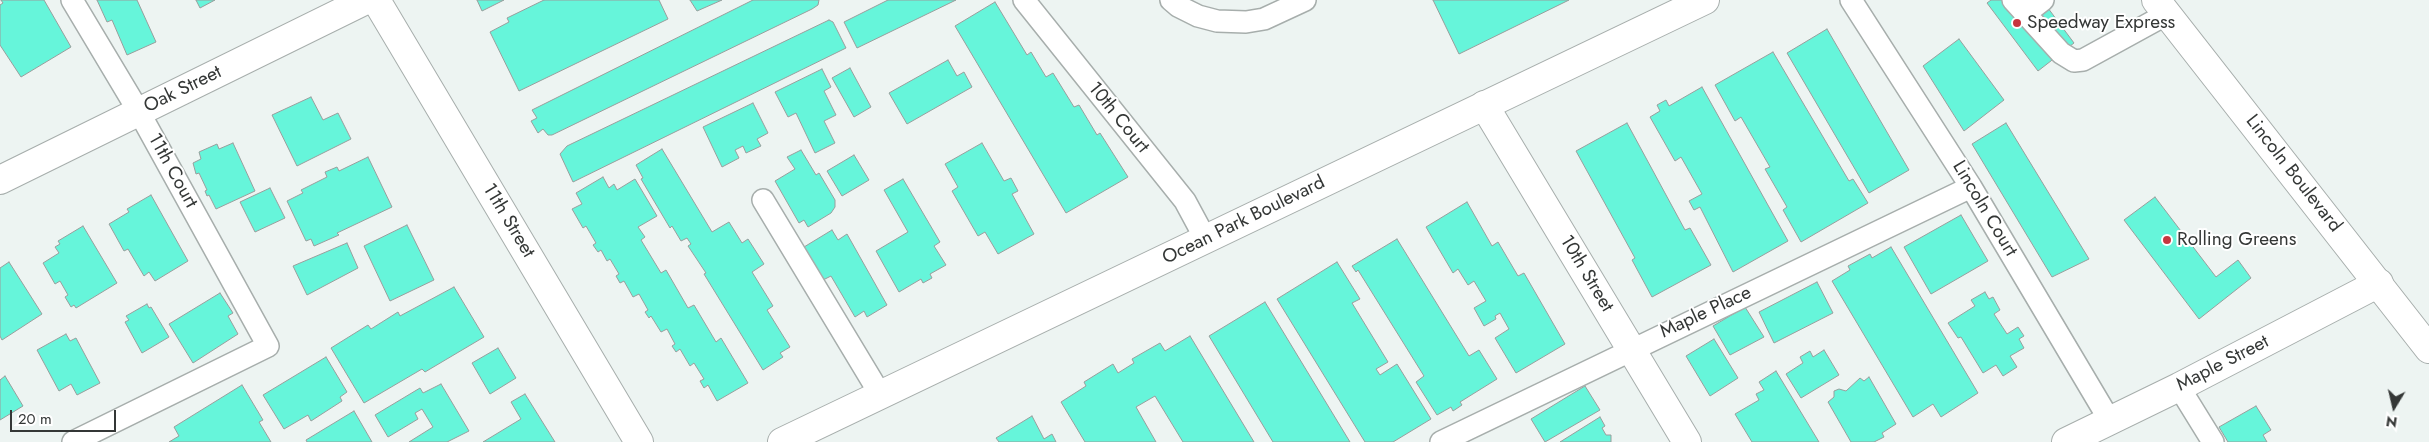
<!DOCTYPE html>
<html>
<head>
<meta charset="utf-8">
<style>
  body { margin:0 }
  #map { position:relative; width:2429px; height:442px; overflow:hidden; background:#edf4f2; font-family:Jost,sans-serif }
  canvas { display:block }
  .north { position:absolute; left:2369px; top:382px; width:50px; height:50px; -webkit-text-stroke:4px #fff; paint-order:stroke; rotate:189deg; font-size:14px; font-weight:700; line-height:20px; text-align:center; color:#343736 }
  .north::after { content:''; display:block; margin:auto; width:18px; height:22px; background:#343736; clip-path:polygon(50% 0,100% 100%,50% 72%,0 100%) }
  .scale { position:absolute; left:10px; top:410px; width:106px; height:22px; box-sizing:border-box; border:2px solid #343736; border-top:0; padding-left:6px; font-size:15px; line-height:18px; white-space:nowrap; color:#343736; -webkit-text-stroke:4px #fff; paint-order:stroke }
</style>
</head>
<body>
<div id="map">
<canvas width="2429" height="442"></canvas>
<div class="north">N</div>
<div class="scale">20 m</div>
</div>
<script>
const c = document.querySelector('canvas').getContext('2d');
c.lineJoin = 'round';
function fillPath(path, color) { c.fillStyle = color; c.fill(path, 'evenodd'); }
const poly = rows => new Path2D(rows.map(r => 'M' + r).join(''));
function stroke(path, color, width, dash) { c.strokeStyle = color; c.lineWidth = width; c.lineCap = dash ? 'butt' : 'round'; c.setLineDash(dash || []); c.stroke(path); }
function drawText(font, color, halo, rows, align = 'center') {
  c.font = font + ' Jost,sans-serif'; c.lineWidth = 4; c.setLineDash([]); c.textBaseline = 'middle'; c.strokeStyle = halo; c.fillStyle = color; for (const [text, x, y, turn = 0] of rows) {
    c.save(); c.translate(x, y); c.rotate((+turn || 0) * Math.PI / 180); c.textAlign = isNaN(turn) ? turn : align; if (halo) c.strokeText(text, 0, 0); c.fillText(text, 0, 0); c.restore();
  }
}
const building = poly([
  [1,0,44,0,71,47,21,77,0,45,0,5,3,3,1,0],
  [97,0,137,0,156,42,127,55,112,20,107,22,97,0],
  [196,0,215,0,200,8,196,0],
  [477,0,504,0,482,11,477,0],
  [544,0,659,0,668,19,519,91,490,32,509,22,507,18,544,0],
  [690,0,722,0,697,11,690,0],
  [753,0,819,0,818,5,812,9,552,135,548,135,543,129,538,133,531,121,537,118,532,110,753,0],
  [888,0,956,0,857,48,844,22,888,0],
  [1433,0,1569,0,1459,54,1433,0],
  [1991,0,2042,0,2074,43,2038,71,1987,3,1991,0],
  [995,2,1027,55,1031,52,1046,77,1053,73,1074,107,1079,105,1097,135,1100,133,1128,177,1066,213,955,26,995,2],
  [829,20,833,22,846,48,573,182,560,154,567,146,829,20],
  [1827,29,1909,170,1869,193,1787,53,1827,29],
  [1959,39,2004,100,1964,131,1923,66,1959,39],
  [1773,52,1849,181,1853,179,1868,203,1801,242,1783,210,1787,207,1765,169,1770,167,1741,117,1735,121,1715,85,1773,52],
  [948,60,957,76,964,72,972,87,907,124,889,93,948,60],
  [850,68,871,107,854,117,832,78,850,68],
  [822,69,831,87,824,91,836,115,824,121,835,143,815,153,796,113,788,117,775,92,822,69],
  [1702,87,1788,241,1733,272,1700,207,1694,210,1689,201,1702,194,1681,157,1675,161,1650,117,1660,111,1657,105,1666,100,1669,106,1702,87],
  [311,97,323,120,338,113,351,139,297,166,272,115,311,97],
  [753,103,768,133,757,139,761,146,746,153,743,146,735,150,739,158,722,167,703,127,753,103],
  [1627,123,1685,230,1690,228,1711,265,1652,297,1632,260,1635,258,1576,151,1627,123],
  [2006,123,2089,259,2052,277,1972,144,2006,123],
  [233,143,255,191,216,209,209,195,207,196,205,191,207,190,199,173,196,174,193,163,201,159,199,152,217,144,219,149,233,143],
  [982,143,1004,181,1011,178,1018,191,1012,194,1034,234,998,254,985,232,978,236,952,191,958,187,945,164,982,143],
  [662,149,712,232,729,222,742,243,748,239,764,264,752,272,773,306,767,310,790,347,780,353,783,357,763,370,704,274,706,273,688,246,691,244,687,238,681,241,672,226,670,228,641,179,643,178,636,165,662,149],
  [801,150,816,175,819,173,835,200,835,207,831,213,808,227,804,220,799,223,775,181,795,169,787,157,801,150],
  [854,155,869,180,842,196,827,171,854,155],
  [368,157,392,207,337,233,339,235,314,246,311,239,306,241,287,201,303,193,301,190,327,177,325,172,337,167,339,171,368,157],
  [603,177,609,188,614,184,617,190,635,179,657,216,638,227,645,237,641,240,661,273,666,270,688,308,694,305,716,342,721,338,748,383,717,401,708,385,704,388,700,381,704,379,694,363,690,366,680,349,676,352,672,346,675,344,667,329,661,332,651,316,649,318,645,312,648,310,639,294,633,297,624,281,620,283,616,276,619,274,610,259,607,261,601,250,598,252,593,245,596,243,586,226,583,228,572,209,582,204,576,193,603,177],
  [903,179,940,242,934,246,946,265,930,274,932,278,923,283,921,279,899,292,876,251,908,232,884,190,903,179],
  [270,188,285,218,255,232,240,202,270,188],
  [151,195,188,261,155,281,149,272,144,276,128,249,124,251,109,224,129,212,127,209,151,195],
  [2155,197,2216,277,2238,260,2251,278,2199,319,2124,220,2155,197],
  [1467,202,1492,246,1498,242,1518,276,1524,273,1565,344,1516,373,1495,338,1509,329,1500,313,1495,316,1496,319,1484,326,1474,308,1486,301,1474,281,1468,285,1458,269,1453,273,1426,227,1467,202],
  [1961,215,1988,261,1931,294,1904,247,1961,215],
  [407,225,434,280,390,301,364,246,407,225],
  [83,226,117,283,76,308,74,305,71,307,65,297,68,295,60,281,55,284,43,263,59,253,55,247,60,244,58,241,83,226],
  [832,230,838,240,847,234,887,305,867,317,864,311,855,317,831,276,823,280,804,247,832,230],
  [1397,239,1469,356,1479,350,1497,379,1460,402,1462,405,1453,411,1451,407,1437,415,1416,382,1424,376,1358,270,1356,272,1352,266,1397,239],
  [347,243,358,268,307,295,293,266,347,243],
  [1891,247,1978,393,1941,417,1933,404,1913,417,1832,281,1850,270,1848,266,1870,254,1872,258,1891,247],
  [9,262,42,314,2,340,0,336,0,268,9,262],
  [1337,262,1360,299,1352,303,1388,362,1376,369,1380,375,1397,364,1431,419,1393,442,1365,442,1277,299,1337,262],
  [1817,282,1833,313,1774,343,1759,312,1817,282],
  [454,287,484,337,425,372,422,369,364,403,331,348,368,325,371,329,398,312,400,316,454,287],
  [1985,292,1989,299,1993,297,2000,310,1994,314,2007,334,2018,327,2024,336,2019,339,2024,348,2010,356,2017,367,2003,376,1996,365,1983,373,1961,337,1958,338,1948,323,1975,306,1971,300,1985,292],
  [220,293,233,313,228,316,238,334,193,363,169,324,220,293],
  [1265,302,1350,442,1273,442,1209,336,1265,302],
  [147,304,149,308,151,307,169,337,142,353,125,322,129,320,126,316,147,304],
  [1745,307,1764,337,1730,355,1713,326,1745,307],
  [66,334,70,341,76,338,100,383,77,395,71,384,59,391,37,350,66,334],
  [1190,336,1254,442,1183,442,1155,396,1136,407,1156,442,1085,442,1061,402,1086,386,1084,382,1113,364,1118,373,1134,363,1132,359,1160,343,1165,351,1190,336],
  [1714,339,1738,378,1710,396,1686,356,1714,339],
  [498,348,516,378,490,394,472,363,498,348],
  [1824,350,1839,375,1801,398,1786,374,1803,363,1800,357,1810,351,1813,357,1824,350],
  [326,357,347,392,340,397,342,401,311,421,308,415,284,429,263,395,326,357],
  [1776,371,1819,442,1752,442,1735,414,1759,400,1756,394,1764,390,1759,382,1776,371],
  [5,376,23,406,0,420,0,380,5,376],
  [1869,377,1896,424,1882,433,1884,437,1874,442,1851,442,1828,402,1834,397,1834,391,1839,389,1846,391,1860,378,1864,381,1869,377],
  [441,384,469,431,447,442,409,442,433,427,422,409,415,413,418,419,388,437,375,415,420,388,423,393,441,384],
  [242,385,263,420,259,422,271,442,169,442,179,436,174,427,242,385],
  [1585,386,1600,410,1545,442,1531,419,1585,386],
  [525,394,555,442,483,442,521,419,511,402,525,394],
  [2256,406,2271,430,2263,435,2267,442,2228,442,2219,427,2256,406],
  [354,411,372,442,307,442,306,440,354,411],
  [1032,416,1044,439,1052,434,1056,442,999,442,996,438,1032,416],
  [1600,417,1605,426,1602,428,1606,435,1611,435,1611,442,1560,442,1600,417]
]);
const lane = poly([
  [72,0,139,112,268,346,73,442],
  [1024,0,1185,201,1206,240],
  [1171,0,1178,6,1198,16,1217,21,1246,22,1264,19,1305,0],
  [1851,0,1971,187,2110,421],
  [2013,0,2061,53,2074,61,2083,60,2167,14],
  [2025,14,2043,0],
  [763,200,880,394],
  [2179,387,2213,442],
  [1441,442,1971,187]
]);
const street = poly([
  [1484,105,1687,442],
  [0,180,366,0],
  [2066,442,2179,387,2379,283]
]);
const secondary = poly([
  [376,0,639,442],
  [782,442,1705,0]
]);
const highway = poly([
  [2156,0,2429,349]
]);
const markers = [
  [2017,23,5,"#c6363f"],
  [2167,240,5,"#c6363f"]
];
const poiNames = [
  ["Speedway Express",2027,23],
  ["Rolling Greens",2177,240]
];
const streetNames = [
  ["Oak Street",183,90,-26],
  ["10th Court",1118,118,51],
  ["11th Court",172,171,61],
  ["Lincoln Boulevard",2293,174,52],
  ["Lincoln Court",1984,209,59],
  ["11th Street",508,221,59],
  ["Ocean Park Boulevard",1244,221,-26],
  ["10th Street",1586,274,59],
  ["Maple Place",1706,313,-25],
  ["Maple Street",2223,364,-27]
];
fillPath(building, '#66f5da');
stroke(building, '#989e9c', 1);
stroke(lane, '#a7aeac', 24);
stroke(street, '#a7aeac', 30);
stroke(secondary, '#a7aeac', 30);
stroke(highway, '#a7aeac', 30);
stroke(lane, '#fff', 21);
stroke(street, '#fff', 28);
stroke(secondary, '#fff', 28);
stroke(highway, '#fff', 28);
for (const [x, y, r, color] of markers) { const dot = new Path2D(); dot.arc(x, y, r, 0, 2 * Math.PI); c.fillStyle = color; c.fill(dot); stroke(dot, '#fff', 2); }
drawText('19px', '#343736', '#fff', poiNames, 'left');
drawText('19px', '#343736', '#fff', streetNames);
</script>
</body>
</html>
